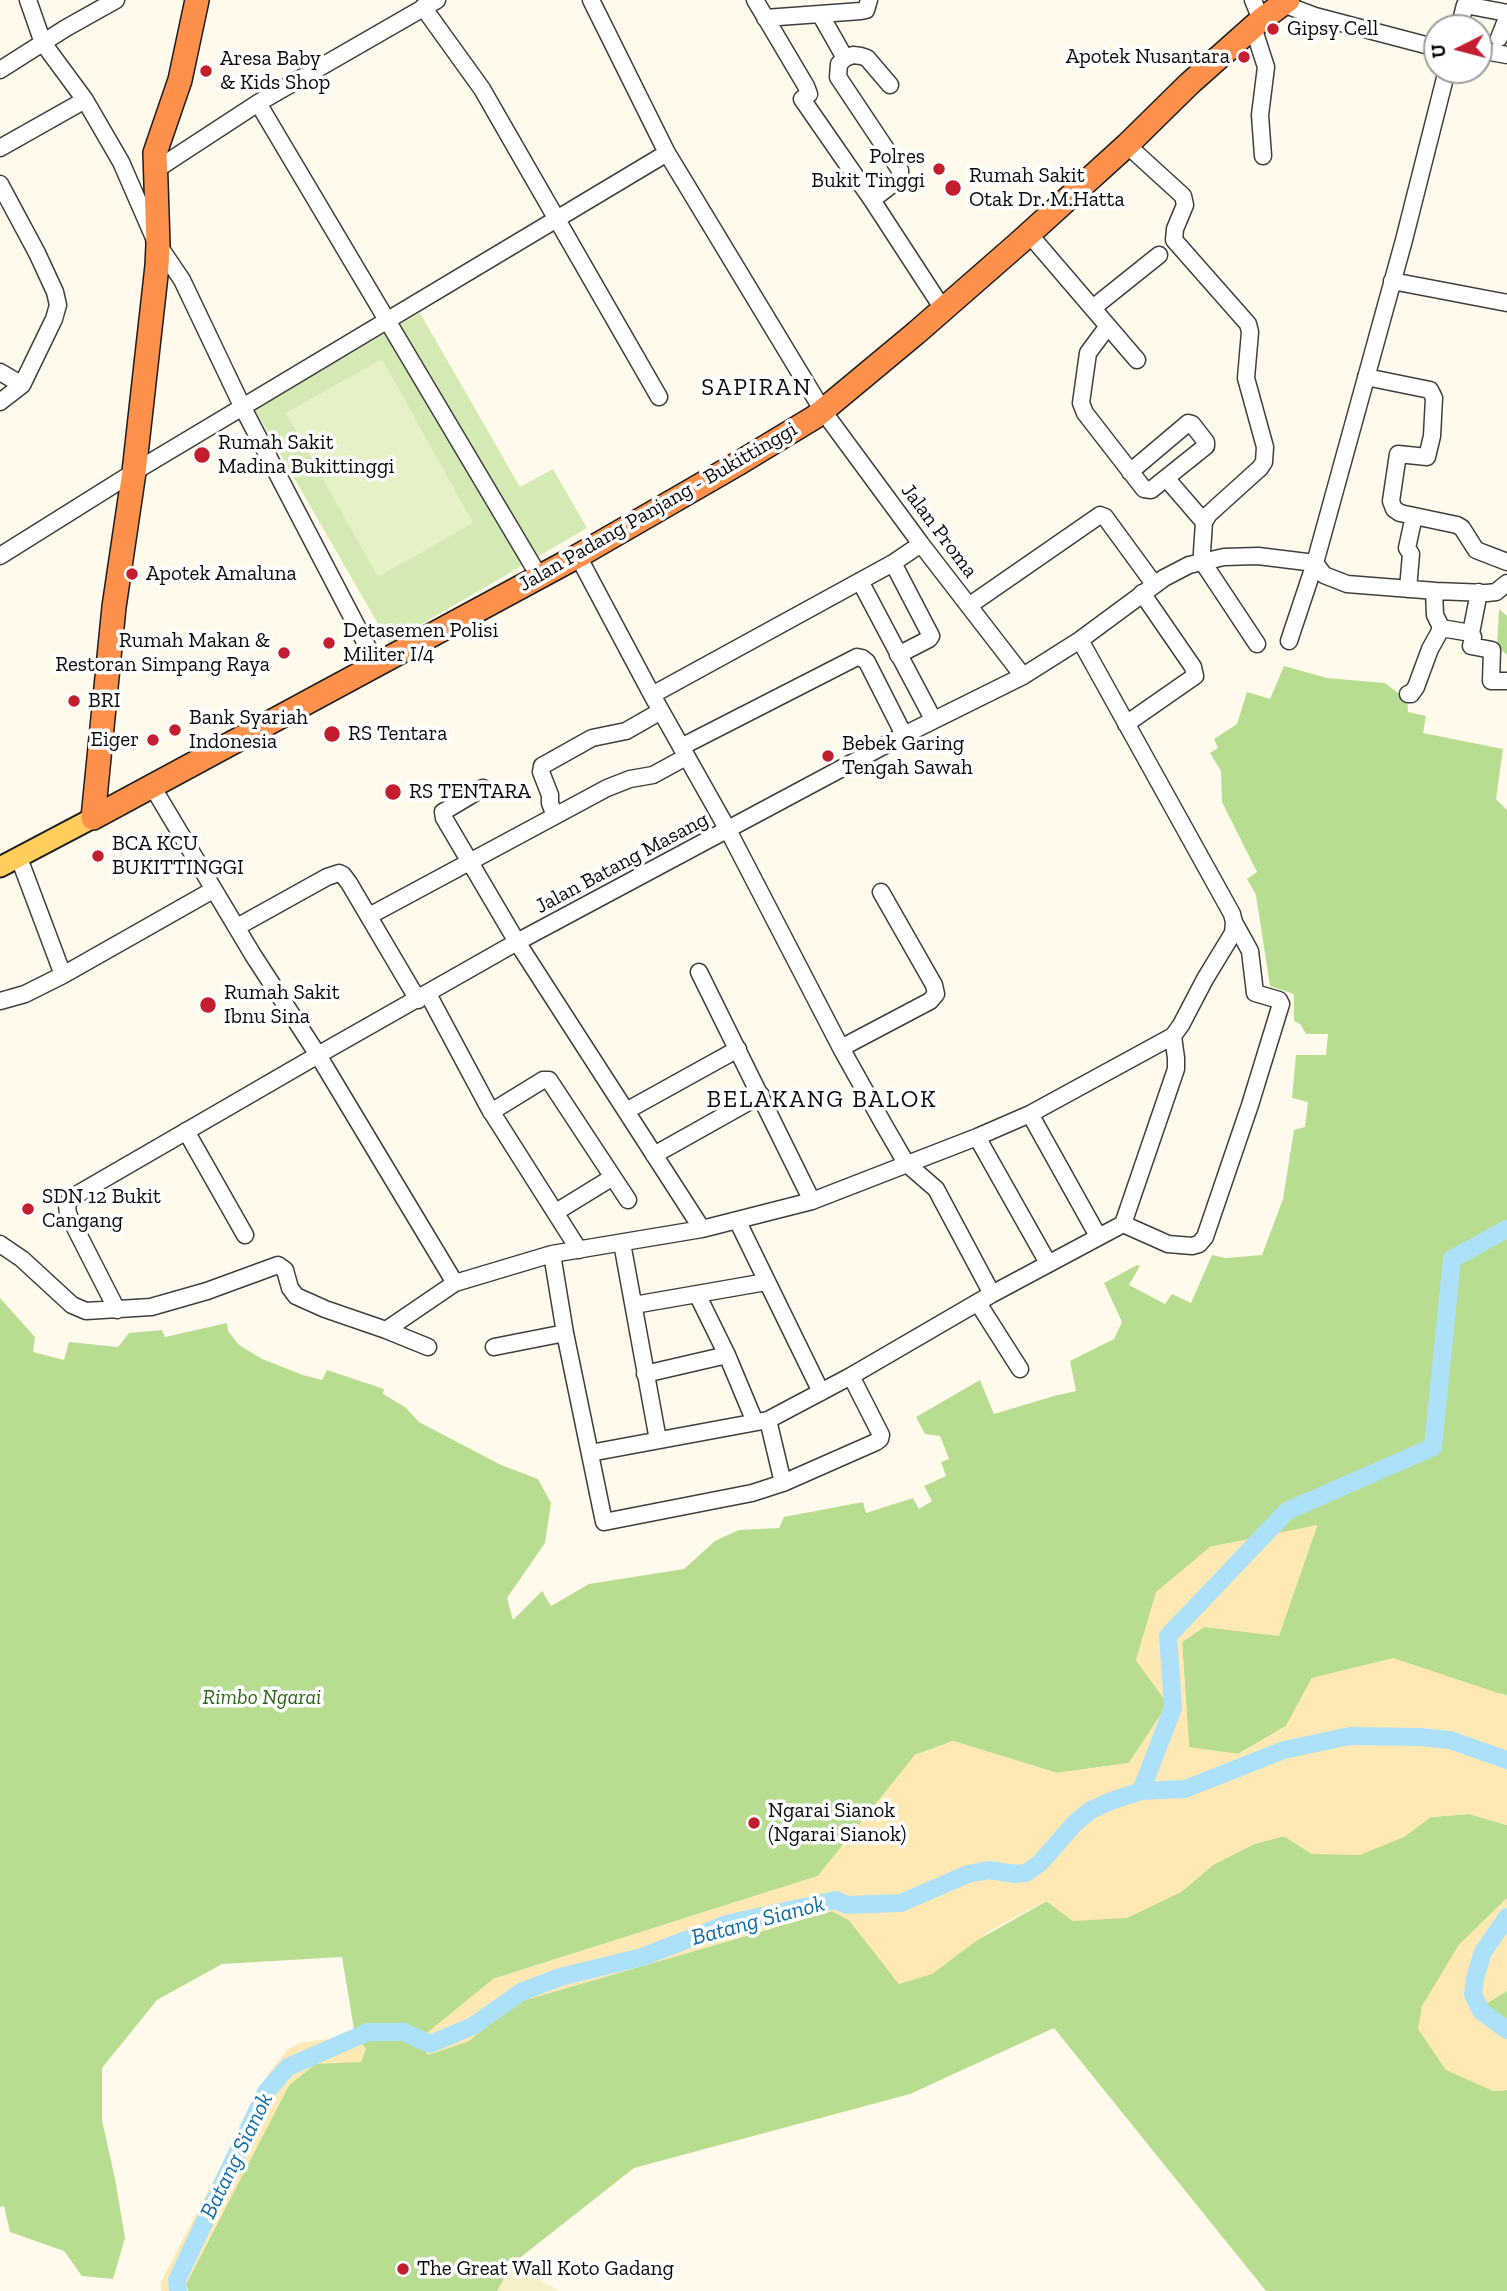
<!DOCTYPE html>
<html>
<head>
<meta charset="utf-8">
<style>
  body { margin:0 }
  #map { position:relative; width:1507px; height:2291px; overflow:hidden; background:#fffaeb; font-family:"Zilla Slab",serif }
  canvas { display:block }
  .north { position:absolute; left:1423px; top:14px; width:70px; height:70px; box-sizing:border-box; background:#fff; border:2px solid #9e9e9e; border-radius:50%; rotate:264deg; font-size:19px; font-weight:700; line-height:28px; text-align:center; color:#0c0c0c }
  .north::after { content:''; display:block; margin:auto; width:24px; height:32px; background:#c31d2f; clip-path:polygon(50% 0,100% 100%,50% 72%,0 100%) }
</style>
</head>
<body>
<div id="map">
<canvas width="1507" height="2291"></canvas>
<div class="north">U</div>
</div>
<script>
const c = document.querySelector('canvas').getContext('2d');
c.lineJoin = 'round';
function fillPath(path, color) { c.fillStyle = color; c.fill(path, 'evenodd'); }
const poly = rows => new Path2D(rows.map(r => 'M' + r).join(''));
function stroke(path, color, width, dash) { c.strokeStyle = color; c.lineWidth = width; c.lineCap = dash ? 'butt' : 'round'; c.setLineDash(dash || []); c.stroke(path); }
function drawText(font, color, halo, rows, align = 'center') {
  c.font = font + ' "Zilla Slab",serif'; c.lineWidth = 7; c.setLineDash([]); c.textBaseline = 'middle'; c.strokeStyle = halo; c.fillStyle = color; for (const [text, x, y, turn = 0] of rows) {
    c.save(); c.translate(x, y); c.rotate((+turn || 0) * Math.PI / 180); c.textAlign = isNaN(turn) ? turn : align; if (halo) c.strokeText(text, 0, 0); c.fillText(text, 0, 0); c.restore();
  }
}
const farmland = poly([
  [511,2264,560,2291,497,2291]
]);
const green = poly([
  [420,313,520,487,553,469,587,528,389,643,255,410]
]);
const forest = poly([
  [1499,609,1507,616,1507,655,1497,646],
  [1284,666,1327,678,1385,683,1398,693,1407,696,1408,712,1426,716,1423,733,1503,749,1496,799,1507,810,1507,1696,1503,1694,1312,1678,1286,1726,1238,1754,1189,1748,1182,1642,1204,1627,1279,1635,1317,1526,1210,1547,1136,1660,1168,1704,1129,1763,1057,1773,953,1741,915,1755,818,1876,493,1979,467,2042,518,2002,832,1911,849,1920,899,1984,1047,1901,1073,1921,1181,1892,1213,1865,1254,1844,1284,1836,1312,1854,1404,1837,1430,1817,1469,1814,1507,1825,1507,1898,1458,1946,1493,2091,1507,2090,1507,2291,1266,2291,1054,2028,910,2094,634,2168,512,2264,497,2291,188,2291,186,2284,289,2085,315,2064,366,2049,355,2035,342,1957,222,1964,157,2000,102,2068,102,2120,115,2179,125,2238,113,2279,82,2276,64,2251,10,2232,4,2206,0,2207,0,1298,35,1337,33,1352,64,1360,69,1342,118,1347,129,1333,162,1330,165,1337,227,1323,228,1331,239,1345,262,1359,303,1375,322,1380,327,1370,384,1389,383,1394,405,1407,419,1422,501,1465,538,1479,551,1503,545,1543,507,1598,513,1620,542,1591,551,1606,589,1584,684,1569,715,1541,739,1530,779,1528,784,1517,863,1502,866,1513,913,1498,919,1509,932,1501,924,1486,946,1476,941,1462,949,1459,940,1436,925,1434,916,1417,980,1380,994,1414,1054,1396,1076,1391,1070,1361,1114,1339,1122,1322,1104,1283,1137,1265,1140,1266,1129,1285,1165,1304,1172,1294,1191,1303,1212,1255,1226,1258,1262,1255,1283,1199,1294,1130,1305,1127,1308,1102,1292,1098,1296,1055,1326,1055,1328,1034,1306,1034,1300,1024,1294,1021,1294,994,1270,986,1256,895,1247,879,1257,872,1222,802,1221,771,1210,753,1218,748,1214,739,1237,724,1247,692,1270,699],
  [1507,1991,1507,2025,1485,2004]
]);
const sand = poly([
  [1317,1525,1279,1636,1204,1627,1182,1642,1189,1747,1239,1754,1286,1726,1312,1678,1393,1658,1507,1696,1507,1825,1469,1814,1431,1817,1404,1837,1360,1855,1312,1854,1284,1836,1254,1844,1213,1865,1181,1892,1127,1918,1073,1921,1046,1901,991,1930,932,1974,899,1984,849,1920,832,1911,518,2002,467,2042,428,2055,417,2041,493,1979,818,1876,915,1755,953,1741,1057,1773,1129,1763,1168,1704,1136,1660,1156,1592,1210,1547],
  [1507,1898,1507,1991,1486,2004,1507,2025,1507,2090,1493,2091,1446,2070,1418,2029,1422,2006,1458,1946],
  [355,2035,366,2049,361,2062,315,2064,289,2085,186,2284,188,2291,161,2291,161,2282,268,2074,288,2049,300,2043]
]);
const pitch = poly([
  [382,359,473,523,378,577,286,413]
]);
const river = poly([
  [1141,1791,1173,1708,1168,1636,1287,1511,1433,1447,1452,1259,1507,1229],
  [1507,1917,1483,1952,1475,1978,1473,1994,1481,2011,1507,2030],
  [178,2291,177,2280,266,2092,288,2067,368,2032,404,2032,430,2044,473,2026,521,1992,560,1977,642,1957,730,1923,836,1900,847,1905,901,1903,968,1874,989,1870,1015,1874,1026,1873,1040,1863,1075,1823,1091,1810,1111,1801,1141,1791,1185,1789,1284,1750,1350,1736,1420,1737,1450,1740,1507,1760]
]);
const minor = poly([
  [28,0,43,43,85,100,121,162,155,240,182,280,243,408,377,665],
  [591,0,667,153,823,411,921,544,1023,676],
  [755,0,806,86,809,94,802,99,872,200,943,309],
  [1253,0,1261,20],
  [1283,4,1315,16,1437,48],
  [423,7,482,89,659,397],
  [820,14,845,58],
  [765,18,861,11,866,10,869,0],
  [1253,27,1266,67,1260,115,1263,156],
  [1459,28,1465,5,1507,13],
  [1499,38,1507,18],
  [1479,50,1507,55],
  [0,70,66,28,116,0],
  [1447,70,1404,240,1315,563,1324,575,1347,584,1436,591,1487,593,1496,592,1507,583],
  [258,103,539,576],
  [1127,145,1183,196,1185,205,1175,229,1174,240,1248,324,1250,332,1246,378,1265,447,1264,462,1260,468,1209,514,1204,522,1202,552,1202,561,1257,644],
  [0,148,85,100],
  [154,171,258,103,437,0],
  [0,184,37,253,55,292,58,305,54,319,22,385,0,402],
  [872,200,898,180,900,175,900,170,838,77,839,64,845,58,853,55,861,56,867,58,890,85],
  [1029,234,1137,360],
  [1392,281,1507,303],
  [1094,307,1159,255],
  [1108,326,1088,353,1081,403,1085,413,1144,489,1151,490,1206,446,1206,442,1192,424,1188,423,1130,472],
  [0,372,22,385],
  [1366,377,1430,390,1434,398,1432,436,1427,457,1398,454,1391,501,1394,509,1400,513,1457,525,1462,528,1476,550,1507,562],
  [1166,478,1204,522],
  [0,556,134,472,667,153],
  [578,556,652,695,728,830,841,1048,884,1125,906,1163,936,1189,992,1294],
  [893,563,921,544],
  [860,581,933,719],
  [1408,589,1411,554,1407,548,1414,516],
  [970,605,1100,515,1105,517,1154,584],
  [1441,628,1471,633,1473,637,1471,646,1492,650,1491,681,1507,681],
  [1471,633,1479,592],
  [1408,694,1411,694,1416,687,1430,649,1440,631,1440,625,1435,615,1434,591],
  [652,695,893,563,931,636,929,639,898,655],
  [1126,724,1195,676,1193,667,1142,593],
  [681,747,857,657,862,658,867,662,904,735],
  [152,786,253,955,318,1055,455,1283],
  [483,788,443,812,444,818,517,942,702,1229],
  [555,816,550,803,550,795,541,772,542,766,592,738,626,731,661,711],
  [19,858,63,975],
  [369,916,607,788,630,779,653,775,686,757],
  [237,927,327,877,339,873,343,875,349,883,418,1000],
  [699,972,812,1201],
  [428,994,489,1108,579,1250],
  [0,1001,25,994,63,975,213,890],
  [841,1048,930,1001,936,994,934,985,881,892],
  [626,1111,738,1049],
  [491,1112,543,1080,549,1080,628,1200],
  [1030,1114,1098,1236],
  [186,1131,245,1235],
  [977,1137,1048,1263],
  [654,1155,761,1095],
  [556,1212,613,1177],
  [737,1220,821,1392],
  [1123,1224,1168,1244,1192,1246,1199,1244,1205,1237,1250,1105,1281,1004,1279,1000,1255,993,1250,951,1234,922],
  [622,1243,658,1440],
  [0,1244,22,1259,72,1305,86,1311,151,1307,207,1291,278,1265,285,1270,290,1288,296,1296,325,1309,386,1330,428,1347],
  [552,1254,565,1333,604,1522,752,1493,783,1483,876,1442,880,1439,881,1435,851,1376],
  [697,1294,727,1355,755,1422],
  [978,1303,1020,1369],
  [634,1305,766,1282],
  [117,1310,68,1214,67,1205,71,1198,318,1055,517,942,904,735,1023,676,1080,640,1164,578,1189,565,1224,557,1258,556,1315,563,1289,641],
  [386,1330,455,1283,552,1254,702,1229,812,1201,977,1137,1030,1114,1173,1036,1181,1025,1205,979,1233,933,1234,922,1232,914,1080,640],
  [494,1347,565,1333],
  [645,1374,727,1355],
  [768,1420,783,1483],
  [590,1453,768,1420,851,1376,992,1294,1123,1224,1176,1069,1176,1058,1173,1036]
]);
const major = poly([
  [0,867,93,818]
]);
const highway = poly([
  [93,818,578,556,739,463,815,417,916,333,1019,243,1127,145,1189,84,1261,20,1288,0],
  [93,818,114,607,134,472,157,266,158,245,155,153,180,80,197,0]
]);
const markers = [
  [1273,29,7,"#c31d2f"],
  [1244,57,7,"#c31d2f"],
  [206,71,7,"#c31d2f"],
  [939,169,7,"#c31d2f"],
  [953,188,9,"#c31d2f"],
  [202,455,9,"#c31d2f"],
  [132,574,7,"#c31d2f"],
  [329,643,7,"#c31d2f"],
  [284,653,7,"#c31d2f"],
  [74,701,7,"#c31d2f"],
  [175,730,7,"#c31d2f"],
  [332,734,9,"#c31d2f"],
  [153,740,7,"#c31d2f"],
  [828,756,7,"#c31d2f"],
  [393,792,9,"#c31d2f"],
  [98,856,7,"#c31d2f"],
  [208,1005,9,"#c31d2f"],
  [28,1209,7,"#c31d2f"],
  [754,1823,7,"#c31d2f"],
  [403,2269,7,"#c31d2f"]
];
const poiNames = [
  ["Gipsy Cell",1287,29],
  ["Apotek Nusantara",1230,57,"right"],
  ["Aresa Baby",220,59],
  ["& Kids Shop",220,83],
  ["Polres",925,157,"right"],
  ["Bukit Tinggi",925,181,"right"],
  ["Rumah Sakit",969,176],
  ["Otak Dr. M.Hatta",969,200],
  ["Rumah Sakit",218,443],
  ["Madina Bukittinggi",218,467],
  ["Apotek Amaluna",146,574],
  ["Detasemen Polisi",343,631],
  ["Militer I/4",343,655],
  ["Rumah Makan &",270,641,"right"],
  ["Restoran Simpang Raya",270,665,"right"],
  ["BRI",88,701],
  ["Bank Syariah",189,718],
  ["Indonesia",189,742],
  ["RS Tentara",348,734],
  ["Eiger",139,740,"right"],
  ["Bebek Garing",842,744],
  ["Tengah Sawah",842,768],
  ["RS TENTARA",409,792],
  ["BCA KCU",112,844],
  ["BUKITTINGGI",112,868],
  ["Rumah Sakit",224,993],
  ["Ibnu Sina",224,1017],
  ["SDN 12 Bukit",42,1197],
  ["Cangang",42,1221],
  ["Ngarai Sianok",768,1811],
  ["(Ngarai Sianok)",768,1835],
  ["The Great Wall Koto Gadang",417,2269]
];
const streetNames = [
  ["Jalan Padang Panjang - Bukittinggi",658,507,-30],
  ["Jalan Proma",939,531,53],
  ["Jalan Batang Masang",622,863,-28]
];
const parkNames = [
  ["Rimbo Ngarai",262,1698]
];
const waterNames = [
  ["Batang Sianok",758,1921,-15],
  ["Batang Sianok",237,2156,-64]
];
const quarterNames = [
  ["SAPIRAN",757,388],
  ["BELAKANG BALOK",822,1100]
];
fillPath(farmland, '#f6f0c9');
fillPath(green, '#d3ebb3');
fillPath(forest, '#b8dd91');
fillPath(sand, '#fee9b4');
fillPath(pitch, '#e5f2c5');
stroke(river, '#ace1f9', 18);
stroke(minor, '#3f3f3f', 19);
stroke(major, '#1d1d1d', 23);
stroke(highway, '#1d1d1d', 26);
stroke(minor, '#fff', 16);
stroke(major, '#ffcd5b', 19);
stroke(highway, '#fd914b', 23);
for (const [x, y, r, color] of markers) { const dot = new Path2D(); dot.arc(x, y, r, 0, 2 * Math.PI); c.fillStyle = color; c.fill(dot); stroke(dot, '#fff', 2.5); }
drawText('21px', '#0c0c0c', '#fff', poiNames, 'left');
drawText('21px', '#0c0c0c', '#fff', streetNames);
drawText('italic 21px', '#2e6719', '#fff', parkNames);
drawText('italic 23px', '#0f6ca4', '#fff', waterNames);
c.letterSpacing = '2px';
drawText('24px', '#0c0c0c', '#fff', quarterNames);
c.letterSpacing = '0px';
</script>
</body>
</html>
